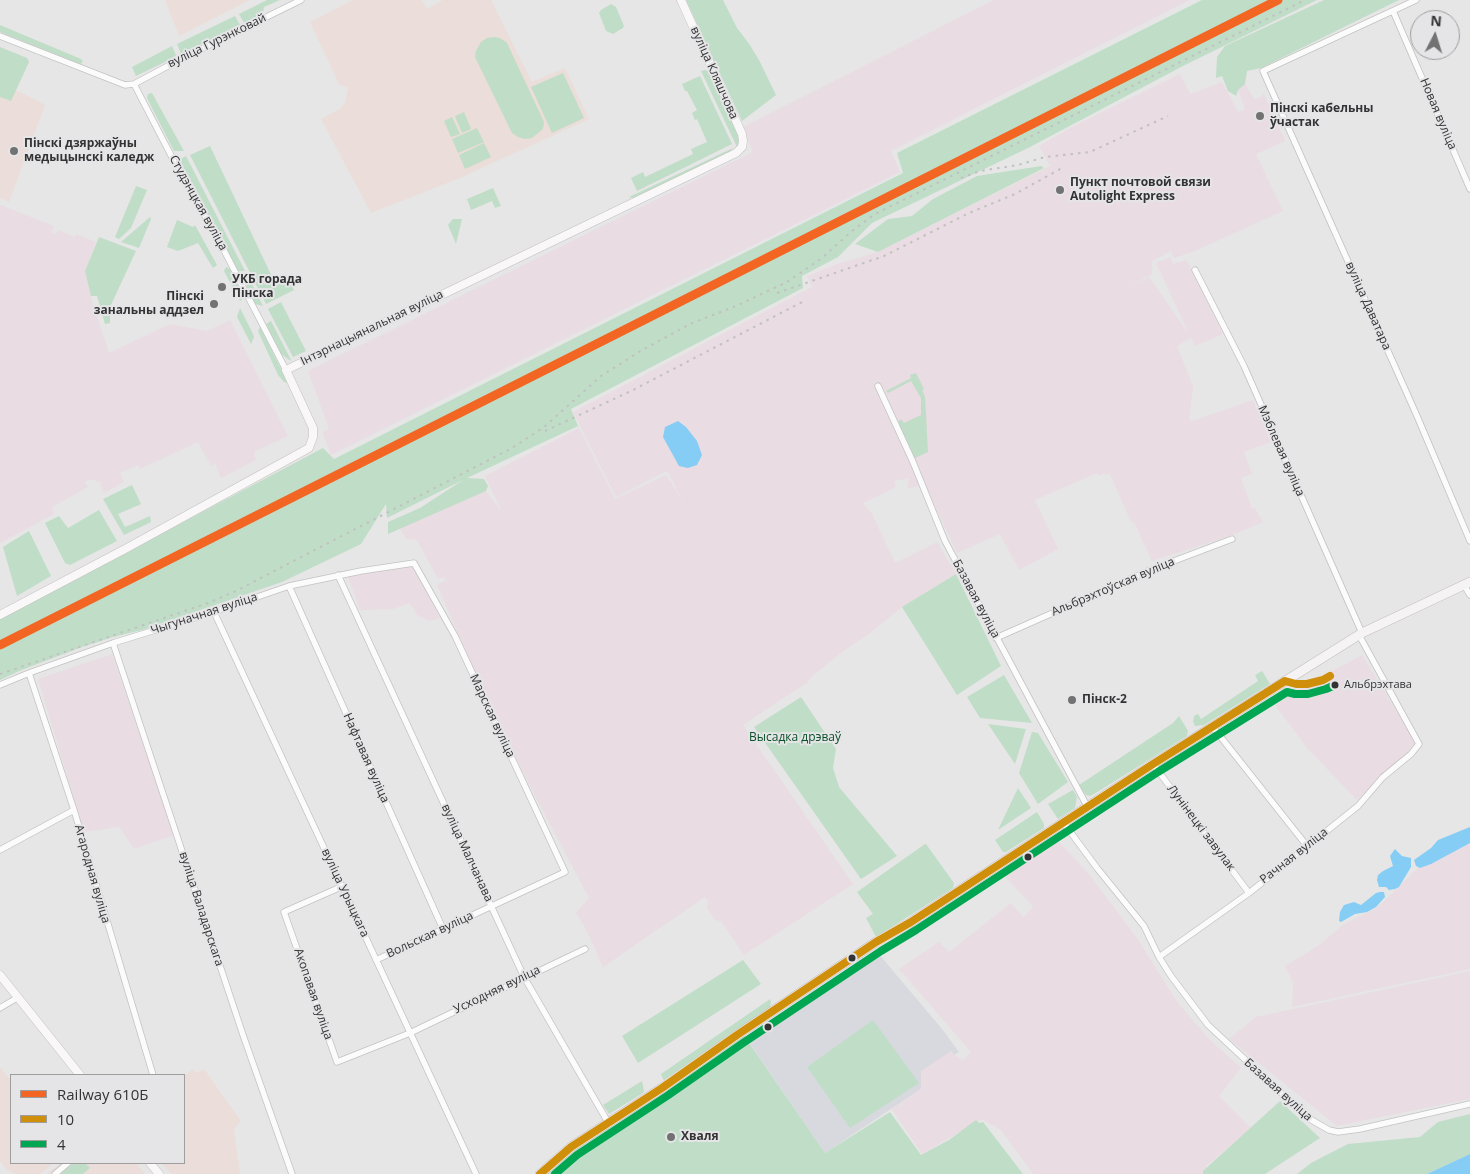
<!DOCTYPE html>
<html>
<head>
<meta charset="utf-8">
<style>
  body { margin:0 }
  #map { position:relative; width:1470px; height:1174px; overflow:hidden; background:#e6e6e6; font-family:"Open Sans",sans-serif }
  canvas { display:block }
  .legend { position:absolute; left:10px; top:1074px; width:175px; height:90px; box-sizing:border-box; background:#e5e5e7; border:1px solid #9e9e9f; margin:0; padding:6px 9px; list-style:none; font-size:15px; color:#333334 }
  .legend li { display:flex; align-items:center; gap:10px; height:25px }
  .legend b { width:25px; border:1px solid #9e9e9f }
  .north { position:absolute; left:1410px; top:10px; width:50px; height:50px; box-sizing:border-box; background:#e5e5e7; border:1px solid #9e9e9f; border-radius:50%; rotate:5deg; font-size:14px; font-weight:700; line-height:20px; text-align:center; color:#333334 }
  .north::after { content:''; display:block; margin:auto; width:18px; height:22px; background:#727272; clip-path:polygon(50% 0,100% 100%,50% 72%,0 100%) }
</style>
</head>
<body>
<div id="map">
<canvas width="1470" height="1174"></canvas>
<ul class="legend">
<li><b style="height:6px;background:#f26522"></b>Railway 610Б</li>
<li><b style="height:6px;background:#d08f0a"></b>10</li>
<li><b style="height:6px;background:#00a651"></b>4</li>
</ul>
<div class="north">N</div>
</div>
<script>
const c = document.querySelector('canvas').getContext('2d');
c.lineJoin = 'round';
function fillPath(path, color) { c.fillStyle = color; c.fill(path, 'evenodd'); }
const poly = rows => new Path2D(rows.map(r => 'M' + r).join(''));
function stroke(path, color, width, dash) { c.strokeStyle = color; c.lineWidth = width; c.lineCap = dash ? 'butt' : 'round'; c.setLineDash(dash || []); c.stroke(path); }
function drawText(font, color, halo, rows, align = 'center') {
  c.font = font + ' "Open Sans",sans-serif'; c.lineWidth = 4; c.setLineDash([]); c.textBaseline = 'middle'; c.strokeStyle = halo; c.fillStyle = color; for (const [text, x, y, turn = 0] of rows) {
    c.save(); c.translate(x, y); c.rotate((+turn || 0) * Math.PI / 180); c.textAlign = isNaN(turn) ? turn : align; if (halo) c.strokeText(text, 0, 0); c.fillText(text, 0, 0); c.restore();
  }
}
const built = poly([
  [878,953,942,1029,959,1052,954,1055,951,1051,921,1089,825,1153,749,1042,797,1011]
]);
const industrial = poly([
  [994,0,1190,0,891,151,900,172,331,455,322,432,329,429,308,371,753,152,743,127],
  [1180,74,1190,94,1222,82,1238,112,1245,109,1238,90,1245,84,1254,99,1259,98,1264,94,1285,141,1256,154,1283,211,1195,251,1174,258,1171,251,1152,261,1152,274,1121,291,1149,277,1189,334,1156,263,1170,257,1173,264,1187,260,1223,334,1195,346,1191,338,1177,346,1193,386,1189,420,1192,421,1253,400,1271,442,1244,452,1252,474,1241,478,1252,508,1255,508,1263,522,1227,537,1152,561,1134,522,1131,522,1110,474,1106,475,1105,473,1099,476,1097,473,1035,500,1058,549,1019,570,1000,534,957,553,926,487,926,484,907,489,909,478,894,481,896,487,863,503,872,514,895,563,937,542,956,574,902,607,870,633,841,653,811,677,808,682,743,725,853,884,744,955,721,921,715,920,707,908,708,901,705,897,603,967,586,929,576,913,589,898,532,790,475,672,437,585,446,580,443,577,438,579,417,540,406,539,400,528,486,491,502,512,485,476,579,428,615,499,666,475,685,504,667,471,616,497,573,412,812,287,807,276,837,264,878,252,1050,166,1039,146,1074,126],
  [0,205,54,226,51,232,56,235,58,230,75,237,76,234,96,242,85,271,93,305,109,353,170,324,207,331,230,320,288,436,254,452,256,460,221,478,215,464,211,466,198,442,140,469,138,465,120,473,124,482,104,493,100,485,103,483,90,479,85,482,88,487,52,507,54,514,0,543],
  [412,564,440,618,429,621,417,615,410,603,393,609,360,610,348,577],
  [112,654,174,835,134,849,119,827,84,832,38,679],
  [1362,655,1416,743,1357,800,1308,749,1275,705,1306,685],
  [1054,841,1058,841,1089,874,1137,938,1178,1003,1208,1038,1241,1068,1219,1096,1251,1128,1206,1166,1207,1174,1033,1174,1001,1130,982,1119,922,1154,892,1109,921,1089,921,1071,951,1051,954,1055,963,1060,971,1052,899,969,939,942,949,952,1011,903,1023,917,1025,916,1033,906,1004,876],
  [1470,841,1470,969,1292,1007,1293,983,1285,966,1318,946,1344,924,1378,907,1418,868],
  [1470,971,1470,1099,1337,1126,1229,1039,1256,1017]
]);
const education = poly([
  [165,0,250,0,179,36],
  [353,0,422,0,427,9,443,0,491,0,532,82,565,68,589,119,460,178,371,213,321,119,340,109,345,103,348,88,339,84,310,22],
  [0,47,27,58,29,62,16,90,45,105,9,202,0,198],
  [0,1067,11,1081,11,1163,54,1163,40,1174,14,1174,11,1171,7,1170,0,1161],
  [193,1069,197,1073,204,1069,241,1121,234,1128,240,1174,171,1174,162,1163,184,1163,184,1076],
  [61,1163,136,1163,145,1174,47,1174]
]);
const green = poly([
  [267,0,280,0,264,7,263,13,244,23,239,14],
  [686,0,723,0,737,28,750,45,760,62,776,95,742,121],
  [1202,0,1317,0,1181,67,1030,147,872,223,838,257,802,276,803,288,571,409,578,426,467,478,484,479,488,486,486,491,388,534,388,522,420,508,463,480,387,518,386,504,361,544,282,582,142,630,113,637,82,647,19,671,0,680,0,619,323,448,334,459,903,173,897,153],
  [1324,0,1399,0,1261,68,1247,71,1245,84,1238,90,1236,96,1228,91,1222,76,1216,78,1217,57,1225,46],
  [611,4,616,7,624,26,623,28,613,34,606,31,599,13,601,10],
  [235,16,240,25,181,54,177,44],
  [0,25,81,59,83,62,80,64,0,32],
  [494,37,500,38,507,43,544,122,543,129,532,138,525,139,518,137,512,133,475,57,476,51,481,42,487,38],
  [172,46,176,55,175,57,136,76,132,67],
  [0,47,27,58,29,62,11,101,0,97],
  [705,70,710,72,740,136,740,144,737,147,701,71],
  [563,73,584,118,552,133,531,87],
  [700,76,732,144,637,191,631,178,643,172,645,177,693,154,691,149,707,142,697,119,695,120,692,113,697,110,687,91,685,91,682,84],
  [152,93,184,151,174,151,147,98,148,94],
  [464,112,471,129,462,133,455,116],
  [452,117,460,134,451,137,444,121],
  [477,128,484,142,458,153,452,139],
  [484,143,491,157,465,169,459,155],
  [210,146,275,283,288,278,294,290,266,304,190,155],
  [733,148,729,152,633,198,629,197],
  [186,156,245,271,237,271,179,160],
  [1041,166,1044,168,878,252,855,244,888,219,912,216,933,199,977,176],
  [136,186,147,190,131,228,119,239,115,237],
  [493,188,501,206,495,208,492,201,471,210,467,199],
  [150,217,151,219,139,248,121,242],
  [453,219,462,219,456,244,448,225],
  [177,220,193,227,195,225,217,265,213,268,198,243,178,251,167,247],
  [99,237,136,251,110,307,110,323,105,324,97,296,91,296,85,271],
  [226,267,230,269,243,293,243,298,240,301,224,271],
  [250,280,263,306,255,304,246,287],
  [281,302,306,351,293,357,268,309],
  [240,308,253,334,254,337,251,344,237,317],
  [271,321,291,360,291,361,281,354,266,324],
  [260,327,288,383,284,382,278,375,258,331],
  [916,373,924,389,922,390,925,397,928,452,915,458,898,422,901,419,904,423,921,415,921,398,911,381,888,393,886,391,911,378,910,375],
  [132,485,141,504,118,514,125,527,150,516,151,522,124,535,103,499],
  [99,510,117,541,70,565,65,563,45,523,59,516,68,528],
  [29,531,51,576,17,596,3,547],
  [956,574,1001,666,957,695,902,607],
  [1262,671,1270,684,1204,725,1195,726,1193,721,1194,716,1198,714,1201,719,1258,681,1255,675],
  [1004,675,1032,723,980,718,967,697],
  [801,697,836,749,833,768,839,787,897,856,861,879,754,727],
  [1179,716,1188,731,1187,736,1094,794,1090,796,1086,795,1079,785,1173,723],
  [988,724,1026,729,1015,764],
  [1032,732,1038,733,1068,782,1038,804,1019,773],
  [1018,788,1031,808,998,830],
  [1073,790,1077,797,1075,808,1058,819,1048,804],
  [1037,812,1044,824,1044,828,1006,852,1003,852,995,840],
  [925,844,926,844,954,883,953,888,876,937,866,918,873,914,857,892],
  [743,960,761,984,638,1063,622,1036],
  [770,999,771,1002,770,1008,664,1080,663,1079,661,1074],
  [873,1020,919,1083,850,1128,807,1067],
  [743,1034,825,1153,890,1112,921,1155,949,1140,976,1120,979,1123,983,1122,1023,1174,544,1174,553,1165],
  [642,1081,644,1091,643,1093,609,1114,603,1105],
  [1280,1101,1320,1138,1265,1174,1203,1174,1203,1171],
  [1470,1114,1470,1154,1427,1174,1297,1174,1311,1163,1348,1144,1420,1137,1438,1122],
  [74,1163,85,1163,90,1168,83,1174,60,1174]
]);
const water = poly([
  [678,421,686,427,697,441,702,455,697,465,688,468,679,466,663,437,665,427],
  [1470,827,1470,843,1431,864,1420,868,1416,866,1414,860,1431,848,1438,840],
  [1395,849,1402,856,1411,858,1411,867,1399,887,1395,889,1389,890,1386,887,1379,887,1377,880,1378,875,1383,871,1393,866,1390,856],
  [1380,892,1384,892,1385,897,1376,907,1367,912,1355,914,1341,922,1339,921,1340,912,1344,905,1354,902,1361,905,1376,893],
  [1470,1154,1470,1174,1427,1174]
]);
const street = poly([
  [1416,0,1263,71,1417,416,1470,541],
  [1393,11,1470,189],
  [0,36,125,85,134,84,181,59,301,0],
  [134,84,176,165,216,235,286,370],
  [1195,270,1244,366,1362,633],
  [878,386,913,462,945,541,1087,806],
  [338,575,524,977,609,1124],
  [1464,585,1470,595],
  [289,586,443,929],
  [214,612,476,1174],
  [996,638,1150,570,1232,539],
  [113,643,243,1035,292,1174],
  [29,673,74,810,153,1075],
  [0,685,29,673,113,643,214,612,289,586,361,571,414,563,455,636,565,872,376,960],
  [1212,726,1307,846],
  [1153,764,1249,893],
  [1063,822,1097,868,1144,926,1159,957,1171,976,1208,1025,1308,1118,1329,1130,1338,1132,1360,1129,1470,1104],
  [0,850,74,810],
  [343,886,284,912,337,1062,410,1033,585,949],
  [1159,957,1249,893,1358,806,1383,777,1411,754,1419,744,1359,635],
  [0,1008,17,998],
  [55,1174,68,1163]
]);
const secondary = poly([
  [0,615,127,548,309,448,313,437,313,428,286,370,736,153,742,147,743,141,742,134,681,0],
  [0,975,80,1075],
  [150,1163,159,1174]
]);
const primary = poly([
  [540,1174,571,1147,662,1088,737,1035,876,942,911,922,1153,764,1362,633,1470,582]
]);
const rail = poly([
  [961,178,980,171,1018,165,1045,157,1090,152,1168,116],
  [777,293,884,256,969,213,1015,194,1062,168],
  [545,431,631,391,806,300],
  [0,674,208,603,236,591,278,569,512,448,544,427,601,376,644,349,690,324,736,306,787,282,822,258,852,231,875,214,1305,0]
]);
const bus1 = poly([
  [540,1174,571,1147,662,1088,737,1035,876,942,911,922,1153,764,1285,681,1296,684,1307,684,1323,680,1330,676]
]);
const bus2 = poly([
  [555,1174,577,1155,667,1096,743,1043,881,951,916,930,1158,772,1287,692,1295,694,1308,694,1326,689,1335,685]
]);
const rail1 = poly([
  [0,645,1278,0]
]);
const markers = [
  [1260,116,5,"#727272"],
  [14,151,5,"#727272"],
  [1060,190,5,"#727272"],
  [222,287,5,"#727272"],
  [214,304,5,"#727272"],
  [1335,685,4.5,"#333334"],
  [1072,700,5,"#727272"],
  [1028,857,4.5,"#333334"],
  [852,958,4.5,"#333334"],
  [768,1027,4.5,"#333334"],
  [671,1137,5,"#727272"]
];
const busNames = [
  ["Альбрэхтава",1344,685]
];
const streetNames = [
  ["вуліца Гурэнковай",217,41,-26],
  ["вуліца Кляшчова",714,73,66],
  ["Новая вуліца",1438,114,67],
  ["Студэнцкая вуліца",198,203,61],
  ["вуліца Даватара",1368,306,66],
  ["Інтэрнацыянальная вуліца",372,328,-26],
  ["Мэблевая вуліца",1281,451,66],
  ["Альбрэхтоўская вуліца",1113,587,-23],
  ["Базавая вуліца",976,599,62],
  ["Чыгуначная вуліца",204,614,-18],
  ["Марская вуліца",492,716,65],
  ["Нафтавая вуліца",366,758,66],
  ["Лунінецкі завулак",1201,828,53],
  ["вуліца Малчанава",467,853,65],
  ["Рачная вуліца",1294,856,-38],
  ["Агародная вуліца",92,874,74],
  ["вуліца Урыцкага",345,893,65],
  ["вуліца Валадарскага",201,909,72],
  ["Вольская вуліца",430,935,-25],
  ["Усходняя вуліца",497,990,-26],
  ["Акопавая вуліца",313,994,71],
  ["Базавая вуліца",1278,1090,42]
];
const poiNames = [
  ["Пінскі кабельны",1270,109],
  ["ўчастак",1270,123],
  ["Пінскі дзяржаўны",24,144],
  ["медыцынскі каледж",24,158],
  ["Пункт почтовой связи",1070,183],
  ["Autolight Express",1070,197],
  ["УКБ горада",232,280],
  ["Пінска",232,294],
  ["Пінскі",204,297,"right"],
  ["занальны аддзел",204,311,"right"],
  ["Пінск-2",1082,700],
  ["Хваля",681,1137]
];
const parkNames = [
  ["Высадка дрэваў",795,738]
];
fillPath(built, '#d8d9de');
fillPath(industrial, '#e9dce2');
fillPath(education, '#ebddd9');
fillPath(green, '#c0ddc7');
fillPath(water, '#85cdf5');
stroke(street, '#c2c2c2', 7);
stroke(secondary, '#c2c2c2', 9);
stroke(primary, '#c3bebe', 10);
stroke(street, '#fbfbfb', 5.5);
stroke(secondary, '#f9f7f7', 8);
stroke(primary, '#f6f3f4', 9);
stroke(rail, '#c1c1c1', 2, [2.5, 5]);
stroke(bus1, '#d08f0a', 8);
stroke(bus2, '#00a651', 8);
stroke(rail1, '#f26522', 9);
for (const [x, y, r, color] of markers) { const dot = new Path2D(); dot.arc(x, y, r, 0, 2 * Math.PI); c.fillStyle = color; c.fill(dot); stroke(dot, '#e5e5e7', 2); }
drawText('11px', '#333334', '#e5e5e7', busNames, 'left');
drawText('12px', '#333334', '#e5e5e7', streetNames);
drawText('bold 12px', '#333334', '#e5e5e7', poiNames, 'left');
drawText('12px', '#094f27', '#e5e5e7', parkNames);
</script>
</body>
</html>
